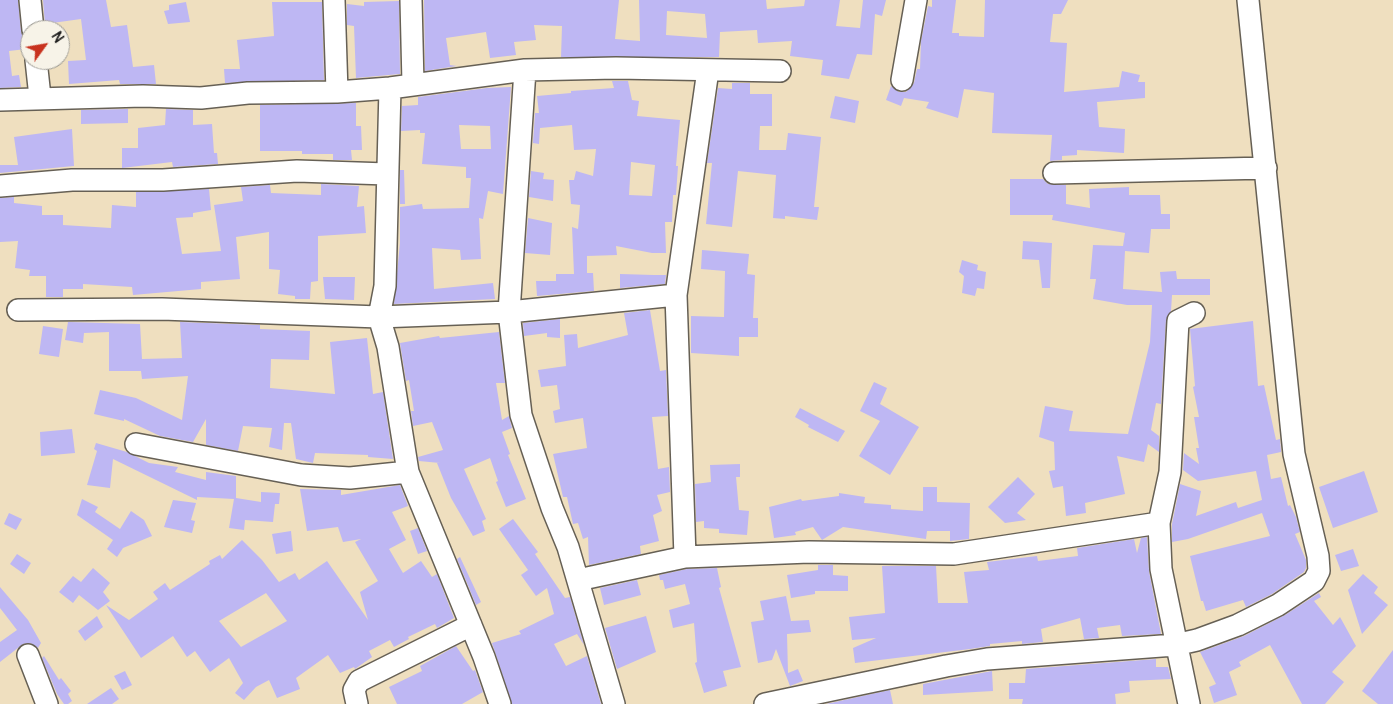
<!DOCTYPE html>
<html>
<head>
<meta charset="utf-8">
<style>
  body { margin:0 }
  #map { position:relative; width:1393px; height:704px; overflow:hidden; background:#efdfbf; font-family:Pangolin,sans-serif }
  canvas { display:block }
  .north { position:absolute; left:20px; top:20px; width:50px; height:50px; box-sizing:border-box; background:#f7f3e8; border:1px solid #9f9d96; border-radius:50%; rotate:58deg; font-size:14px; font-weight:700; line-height:20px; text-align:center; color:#1c1c1c }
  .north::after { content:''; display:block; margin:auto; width:18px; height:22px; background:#c8321e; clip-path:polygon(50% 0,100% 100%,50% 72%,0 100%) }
</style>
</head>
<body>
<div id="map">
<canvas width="1393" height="704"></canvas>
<div class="north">N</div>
</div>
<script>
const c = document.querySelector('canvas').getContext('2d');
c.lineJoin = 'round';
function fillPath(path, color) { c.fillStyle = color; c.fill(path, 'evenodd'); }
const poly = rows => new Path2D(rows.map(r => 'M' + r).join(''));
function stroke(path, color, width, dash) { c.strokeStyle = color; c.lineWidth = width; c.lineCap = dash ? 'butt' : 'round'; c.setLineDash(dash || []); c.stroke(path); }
const building = poly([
  [0,0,18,0,21,31,26,49,9,51,12,76,19,75,21,87,0,88],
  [43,0,106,0,111,27,127,25,133,67,154,65,156,84,120,84,119,80,69,84,68,61,86,60,81,19,45,24],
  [424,0,619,0,615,39,640,41,639,0,766,0,767,9,804,6,805,0,840,0,836,26,860,28,863,0,886,0,882,16,875,14,872,55,857,54,849,79,821,75,823,60,790,56,792,41,758,43,757,30,720,32,719,57,561,57,562,26,534,25,536,40,514,42,516,55,490,58,486,32,446,38,450,65,457,66,425,71],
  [667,11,705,14,707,38,666,35],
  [932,0,956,0,952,33,959,33,959,36,984,37,985,0,1068,0,1061,14,1053,14,1050,42,1067,43,1064,92,1119,87,1122,71,1140,75,1138,82,1145,82,1145,98,1097,102,1099,127,1125,129,1124,153,1077,150,1077,155,1062,156,1062,160,1050,161,1052,135,992,133,994,93,964,89,958,118,926,108,929,102,904,98,901,106,886,100,891,86,899,92,906,92,914,83,917,69,920,69,921,41,928,6,932,7],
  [399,1,400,74,356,78,354,26,347,25,347,4,364,6,364,2],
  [186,2,190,22,168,24,164,11,169,10,169,5],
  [272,2,322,2,324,80,225,83,224,69,240,69,237,40,274,36],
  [612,81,628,81,632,100,639,101,637,116,680,120,676,166,678,166,676,195,673,195,672,222,665,222,666,253,652,253,616,246,617,255,587,256,587,273,593,273,594,291,537,296,536,281,556,281,556,274,574,274,572,227,578,229,580,205,571,204,569,180,574,180,576,171,593,176,596,149,574,150,572,125,540,128,539,144,533,143,535,113,539,113,537,96,571,93,571,91,614,88],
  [631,162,655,165,652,196,629,195],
  [732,83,750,83,750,94,772,94,772,126,760,126,759,150,786,150,788,133,821,137,814,207,819,207,817,220,785,216,785,219,773,218,776,175,738,171,732,227,706,224,712,163,707,163,718,88,732,89],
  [511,87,503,194,488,191,483,219,479,218,481,259,461,260,460,250,432,248,434,289,493,283,495,299,394,304,400,243,400,207,422,204,423,209,469,208,471,178,466,178,466,167,422,164,425,133,420,133,420,130,401,131,402,106,418,105,418,97,487,88],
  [459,125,490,126,491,149,461,149],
  [835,96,859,101,855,123,830,118],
  [356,103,356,126,361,126,362,150,351,150,352,160,333,160,333,154,302,154,302,151,260,151,260,105],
  [128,109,128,123,81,124,81,110],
  [166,109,193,110,193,125,212,124,214,153,217,153,218,164,173,167,172,162,122,168,122,148,138,148,138,128,165,125],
  [72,129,74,166,0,173,0,165,18,165,14,137],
  [400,170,404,170,405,204,400,204],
  [531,171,544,173,543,179,554,180,553,201,529,197],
  [1010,179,1043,179,1048,184,1066,185,1066,204,1090,208,1089,189,1129,187,1129,195,1160,195,1161,214,1170,214,1170,229,1151,229,1149,253,1125,251,1123,289,1162,292,1160,272,1176,271,1177,279,1210,279,1210,295,1172,295,1171,311,1166,320,1161,404,1156,403,1151,430,1159,436,1159,452,1148,444,1144,462,1117,456,1125,494,1085,503,1086,513,1066,516,1063,486,1053,488,1049,471,1055,470,1054,442,1039,437,1045,406,1073,411,1069,431,1128,434,1150,342,1152,305,1127,305,1093,299,1096,279,1090,279,1093,245,1123,246,1125,233,1052,220,1053,215,1010,215],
  [321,184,359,186,357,207,364,206,366,233,318,236,318,281,311,282,310,299,295,299,295,296,278,294,280,270,269,269,269,232,236,237,240,279,201,282,201,289,133,295,132,287,83,284,83,289,63,289,63,297,46,297,46,276,29,276,30,270,15,268,18,241,0,242,0,198,14,197,14,203,42,206,42,215,63,215,63,225,111,228,112,205,136,207,136,192,209,189,211,210,193,213,193,217,176,218,182,254,221,251,214,205,243,201,241,187,270,185,271,193,321,195],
  [528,218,552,223,550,255,525,253],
  [1023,241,1052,243,1050,288,1042,288,1039,260,1022,259],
  [702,250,749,254,747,274,755,275,753,318,758,318,758,337,739,337,739,356,691,353,691,316,724,317,725,271,701,269],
  [962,260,978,265,977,270,986,272,984,289,977,288,975,296,962,293,964,276,959,272],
  [620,274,654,275,666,275,665,284,620,288],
  [323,277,355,277,354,300,325,299],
  [650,310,660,371,666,370,668,416,652,417,658,469,669,467,670,492,657,495,662,511,653,515,659,541,640,546,641,554,589,565,588,537,583,539,578,523,573,524,567,497,563,497,553,454,587,448,583,418,555,423,553,411,560,409,557,385,541,387,538,370,566,366,564,335,577,334,578,348,628,335,624,313],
  [560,319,560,338,547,337,547,333,524,336,523,323],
  [1253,321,1258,386,1264,385,1276,440,1280,439,1281,452,1267,455,1271,479,1281,477,1288,506,1290,505,1296,517,1300,532,1295,534,1306,560,1306,568,1304,572,1272,594,1246,607,1243,600,1206,611,1203,601,1201,601,1190,556,1270,536,1262,513,1188,539,1172,542,1172,524,1180,484,1201,491,1196,516,1236,502,1238,508,1262,500,1256,471,1198,481,1183,470,1184,453,1199,464,1196,448,1199,448,1194,417,1199,417,1193,387,1195,386,1190,329],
  [68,322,140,324,142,359,182,358,180,322,260,325,260,329,310,331,309,360,271,359,270,388,335,394,330,342,367,338,373,394,383,392,393,459,368,457,368,455,315,453,313,463,296,459,291,423,284,423,282,450,269,447,272,428,243,426,238,451,206,445,206,419,193,442,160,436,124,419,124,421,94,414,100,390,136,398,182,420,188,376,142,379,141,371,109,371,109,332,84,333,83,343,65,340],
  [43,326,63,329,59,357,39,354],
  [499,332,505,383,496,383,502,420,509,416,512,428,502,432,510,454,508,455,526,499,506,507,496,482,498,481,490,458,464,469,486,519,482,521,485,531,473,536,451,498,437,463,440,463,419,461,418,457,443,450,432,422,413,426,411,411,414,411,409,380,406,381,400,343,439,336,440,338],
  [874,382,887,388,880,404,919,427,890,475,859,456,880,421,860,411],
  [800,408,845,431,838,442,808,427,809,425,795,417],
  [72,429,75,453,41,456,40,432],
  [96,443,127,452,149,463,178,467,175,472,206,480,206,472,236,476,236,498,261,502,261,492,280,493,279,504,275,504,273,522,245,520,244,530,229,528,234,499,197,497,197,500,113,459,110,488,87,485,97,451,94,449],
  [740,464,740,477,736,477,739,510,749,511,747,535,719,533,719,529,704,528,704,521,696,522,695,484,711,482,710,465],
  [1364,471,1378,512,1333,528,1319,487],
  [1018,477,1035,494,1017,513,1026,520,1005,523,988,507],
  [400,485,408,506,392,512,406,540,389,549,403,573,421,561,432,577,437,574,454,618,437,628,435,624,408,637,409,639,394,647,390,640,369,651,372,657,355,669,354,667,340,673,328,655,296,678,300,689,277,698,269,680,256,687,244,700,235,693,243,683,229,658,210,672,195,651,187,657,173,636,141,658,106,605,129,620,158,599,153,592,165,583,170,590,210,564,209,561,220,555,222,559,242,540,262,560,279,582,295,573,299,580,327,561,368,620,360,592,378,581,355,542,361,539,343,542,338,527,307,531,300,489,341,490,341,495],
  [266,593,287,621,241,647,219,621],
  [923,487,937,487,937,502,970,503,969,539,950,541,950,531,927,531,926,539,843,527,822,540,813,527,795,532,796,535,774,538,769,507,801,499,802,501,839,496,839,493,865,497,864,503,891,505,891,509,923,511],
  [82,499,98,507,95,512,120,529,131,511,144,520,152,536,123,548,117,557,107,549,113,540,77,515],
  [173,500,196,503,191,520,195,521,192,533,164,527],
  [9,513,22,519,16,530,4,524],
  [513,519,538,552,535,554,565,598,570,597,584,645,577,634,554,644,566,666,587,656,601,704,512,704,492,643,521,634,519,631,554,614,547,588,536,596,521,575,528,570,499,529],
  [418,528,427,551,418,554,410,531],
  [291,531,293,551,276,554,272,534],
  [1147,537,1149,571,1161,634,1122,636,1120,625,1097,628,1099,638,1084,639,1080,618,1041,629,1043,642,1022,644,1022,641,990,644,990,646,970,649,855,663,853,648,876,638,852,640,849,617,885,613,882,566,936,566,938,603,968,603,964,572,989,570,987,562,1037,556,1038,561,1078,556,1077,548,1134,539,1137,553,1141,538],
  [1353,549,1359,566,1341,571,1335,555],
  [17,554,31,563,24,574,10,564],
  [460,557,481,602,476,605,457,559],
  [818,565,833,565,833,575,848,576,848,591,815,591,815,594,791,598,787,575,818,570],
  [93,568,110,583,103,592,110,601,98,610,79,595,73,603,59,592,73,576,81,582],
  [717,568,721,587,719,588,741,667,723,671,727,686,704,693,695,663,697,662,694,623,673,628,669,610,690,604,685,584,665,589,663,580,660,580,659,575,687,569],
  [1363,574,1378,587,1374,593,1388,605,1362,634,1348,590],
  [637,580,641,595,604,605,600,588],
  [0,587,28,620,41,643,38,648,30,643,23,644,0,662,0,642,17,630,0,608],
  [1319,593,1321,597,1314,601,1333,625,1340,617,1356,646,1332,672,1344,682,1325,704,1302,704,1270,645,1239,662,1241,666,1229,672,1237,695,1214,703,1209,687,1216,684,1200,652,1244,636,1285,615],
  [786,596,791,621,809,620,811,632,787,634,788,673,798,669,803,681,790,686,776,649,772,660,758,663,751,622,764,620,760,601],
  [97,616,103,627,85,641,78,631],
  [646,616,656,652,617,669,605,628],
  [456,646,473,671,475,670,483,692,462,704,397,704,389,687,422,671,420,666],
  [1393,650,1393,704,1378,704,1362,691],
  [44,656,59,680,61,678,71,691,68,694,72,701,68,704,64,704,57,694,42,658],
  [1156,659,1156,667,1168,667,1171,679,1129,681,1130,692,1115,694,1116,704,1022,704,1023,699,1009,699,1009,683,1025,683,1026,669],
  [125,671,132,685,122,690,114,676],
  [992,671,993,691,923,695,923,684],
  [111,688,119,699,112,704,87,704],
  [890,690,893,704,826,704]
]);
const minor = poly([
  [30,0,33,30],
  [334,0,337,92],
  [411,0,413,84],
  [36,60,40,97],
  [525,70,509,312,521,415,552,508,568,547,614,704],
  [902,80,916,0],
  [390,88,385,286,379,317,388,347,408,472,484,657,500,704],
  [0,100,143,96,201,98,248,93,337,92,390,88,525,70,616,68,780,71],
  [1054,173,1266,168],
  [0,186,72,180,163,180,297,171,387,174],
  [18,310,162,309,379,317,509,312,676,295],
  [136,444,301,475,350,478,408,472],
  [685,557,676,295,708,70],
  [578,580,685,557,809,552,954,554,1159,523],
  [28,655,47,704],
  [357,704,354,690,359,681,471,625],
  [765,704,946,666,987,659,1175,645,1197,640,1238,625,1278,605,1314,581,1319,571,1318,556,1294,454,1248,0],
  [1189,704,1161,569,1159,523,1170,472,1178,321,1194,313]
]);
fillPath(building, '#beb7f3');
stroke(minor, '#666055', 24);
stroke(minor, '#fff', 21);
</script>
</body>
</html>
